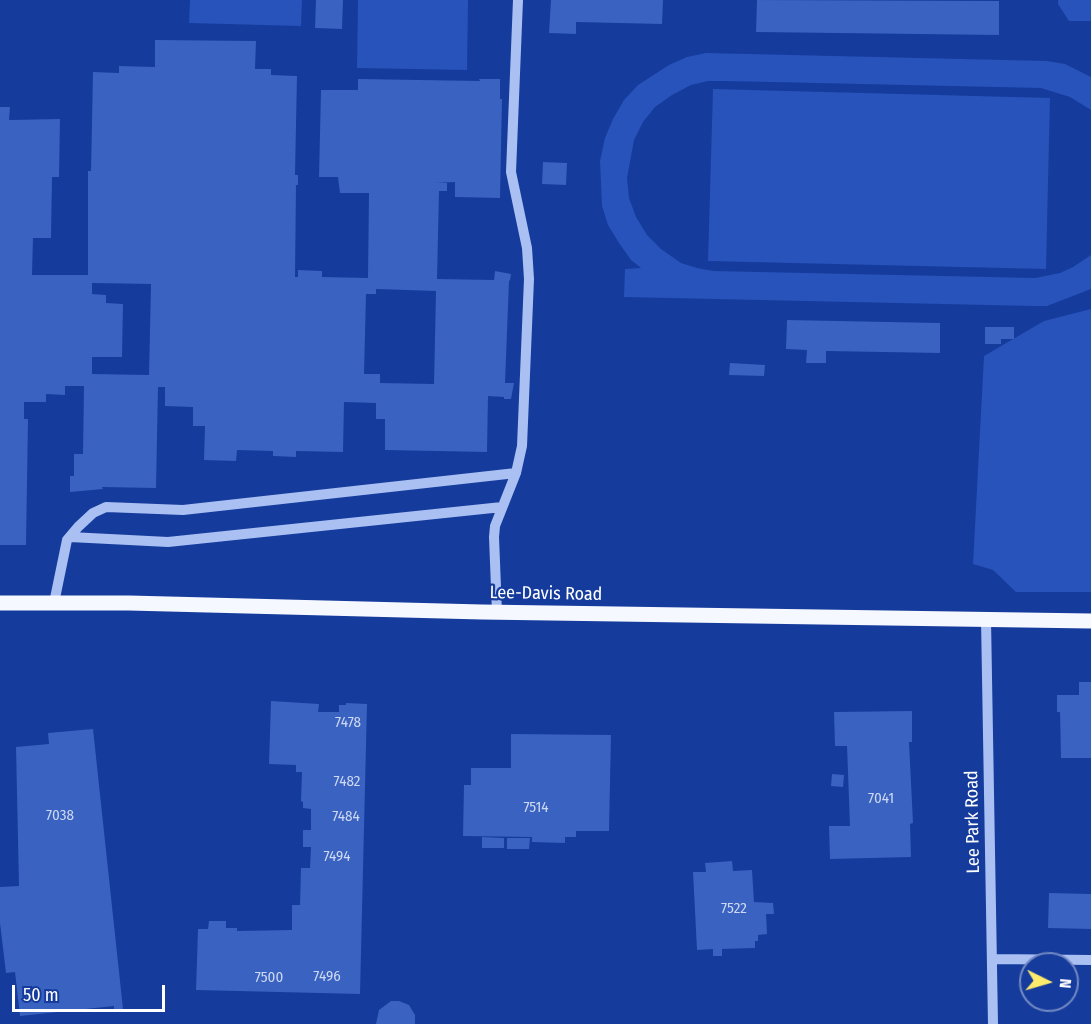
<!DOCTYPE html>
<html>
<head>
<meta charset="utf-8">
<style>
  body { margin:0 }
  #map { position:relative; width:1091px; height:1024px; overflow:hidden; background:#153b9c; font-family:"Fira Sans Condensed",sans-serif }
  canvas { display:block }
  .north { position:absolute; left:1019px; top:952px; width:60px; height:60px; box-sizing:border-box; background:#153b9c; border:2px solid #7389c4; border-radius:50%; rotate:95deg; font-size:16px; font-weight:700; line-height:24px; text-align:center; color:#fff }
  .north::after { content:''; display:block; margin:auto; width:21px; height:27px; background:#ffeb6c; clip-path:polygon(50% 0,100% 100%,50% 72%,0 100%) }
  .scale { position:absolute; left:12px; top:985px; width:153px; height:27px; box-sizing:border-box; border:3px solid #fff; border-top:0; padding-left:8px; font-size:18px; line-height:21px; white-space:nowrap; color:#fff; -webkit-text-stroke:4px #153b9c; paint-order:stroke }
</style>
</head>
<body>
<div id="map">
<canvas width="1091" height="1024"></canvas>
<div class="north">N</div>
<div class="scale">50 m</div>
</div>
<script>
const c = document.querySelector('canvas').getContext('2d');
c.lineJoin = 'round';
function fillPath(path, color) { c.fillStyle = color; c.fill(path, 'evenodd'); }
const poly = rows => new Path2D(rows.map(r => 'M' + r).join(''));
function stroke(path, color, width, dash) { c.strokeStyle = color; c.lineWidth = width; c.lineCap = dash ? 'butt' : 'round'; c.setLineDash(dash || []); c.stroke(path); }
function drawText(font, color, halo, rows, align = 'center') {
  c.font = font + ' "Fira Sans Condensed",sans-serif'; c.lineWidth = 4.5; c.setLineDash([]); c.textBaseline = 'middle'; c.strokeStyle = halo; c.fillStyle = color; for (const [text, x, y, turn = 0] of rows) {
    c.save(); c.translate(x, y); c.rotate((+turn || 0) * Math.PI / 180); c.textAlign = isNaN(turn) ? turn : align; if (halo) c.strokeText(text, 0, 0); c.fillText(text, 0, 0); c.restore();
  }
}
const green = poly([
  [190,0,302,0,301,26,189,23],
  [358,0,468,0,467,70,357,68],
  [1058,0,1091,0,1091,21,1069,21,1058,4],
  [706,53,1047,61,1065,64,1091,77,1091,110,1070,97,1041,88,726,81,708,81,691,85,672,95,655,107,643,122,634,140,627,178,629,198,636,217,647,235,661,249,681,263,697,268,713,271,1035,278,1060,273,1073,267,1091,255,1091,289,1047,306,1033,306,624,297,625,269,641,268,631,260,619,243,608,225,602,206,600,161,605,138,613,119,624,100,638,85,669,65,687,57],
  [713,89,1050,98,1046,269,708,261],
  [1091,309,1091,592,1016,592,993,570,973,564,984,356,1044,321]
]);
const building = poly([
  [316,0,343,0,342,29,315,28],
  [551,0,663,0,662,24,576,22,576,34,549,33],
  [757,0,999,1,999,35,756,32],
  [155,40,256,41,255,69,271,69,271,75,297,76,295,175,298,175,298,185,296,185,295,277,298,277,298,270,322,271,322,277,368,278,369,193,340,193,338,177,319,177,321,90,358,90,358,79,480,81,479,79,500,79,500,99,502,99,500,198,455,197,455,182,435,183,447,183,447,191,439,191,437,279,494,280,495,271,511,274,510,280,509,281,505,383,514,383,511,399,504,399,504,397,488,396,487,452,385,450,385,419,376,419,376,403,344,402,343,452,296,451,296,457,273,456,273,451,237,450,236,461,204,460,205,426,193,426,193,407,165,406,165,387,158,387,156,488,102,487,103,489,70,492,70,476,74,476,74,454,83,454,84,386,65,386,65,395,46,394,46,402,24,402,24,419,28,419,26,545,0,545,0,107,10,107,9,120,60,119,59,177,52,177,51,238,33,238,32,275,88,275,88,171,91,171,93,72,119,73,119,66,155,67],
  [92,283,151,284,149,375,92,374,92,357,122,357,123,304,106,303,106,295,92,294],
  [376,289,436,291,434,384,380,383,380,374,364,374,366,294,376,294],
  [543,162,567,163,566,185,542,184],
  [787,320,940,323,940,353,826,351,826,363,806,363,807,350,786,349],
  [985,327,1014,327,1014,339,1001,339,1001,344,985,344],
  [730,363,765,365,764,376,729,375],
  [1079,682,1091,682,1091,758,1061,758,1060,712,1057,712,1057,695,1079,695],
  [271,701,319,704,318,712,339,712,339,705,346,705,346,703,367,704,360,994,196,990,198,929,208,929,209,921,226,921,226,928,237,928,237,931,292,930,292,905,300,905,301,868,310,868,311,847,303,847,303,830,311,830,311,809,303,808,303,802,301,801,302,772,296,772,296,765,269,764],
  [912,711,912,742,909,742,913,823,910,824,911,857,830,859,829,826,850,826,847,746,835,746,834,712],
  [93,729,123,1009,114,1010,114,1006,20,1016,15,972,6,973,0,923,0,887,19,886,16,747,49,744,48,733],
  [511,734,611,735,609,831,576,831,576,837,565,837,565,843,532,842,532,837,463,836,464,785,471,785,471,768,511,768],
  [832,774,844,775,843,787,831,786],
  [482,837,504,838,504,848,482,848],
  [507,838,530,838,529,849,507,849],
  [732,861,733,871,752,870,754,902,773,903,774,914,766,914,767,934,758,935,758,941,755,941,755,948,722,949,722,956,713,956,713,949,697,950,693,872,706,872,705,863],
  [1049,893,1091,894,1091,929,1048,928],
  [391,1001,399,1001,409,1005,415,1015,415,1024,376,1024,379,1010]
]);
const minor = poly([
  [70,537,168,542,502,507],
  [54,603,67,540,78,527,93,513,106,507,183,510,516,473],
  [497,613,494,537,495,526,516,473,522,446,529,279,527,248,511,172,518,0],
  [986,619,993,1024],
  [992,959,1091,960]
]);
const major = poly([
  [0,603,129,603,482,612,1091,621]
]);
const numberNames = [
  ["7478",348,723],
  ["7482",347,782],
  ["7041",881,799],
  ["7514",536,808],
  ["7038",60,816],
  ["7484",346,817],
  ["7494",337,857],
  ["7522",734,909],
  ["7496",327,977],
  ["7500",269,978]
];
const streetNames = [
  ["Lee-Davis Road",546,594,1],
  ["Lee Park Road",973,822,-91]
];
fillPath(green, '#2853ba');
fillPath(building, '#3962c1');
stroke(minor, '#aac0f3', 10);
stroke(major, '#f6f8ff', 15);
drawText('15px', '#ced8f0', null, numberNames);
drawText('18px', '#fff', '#153b9c', streetNames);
</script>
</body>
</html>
